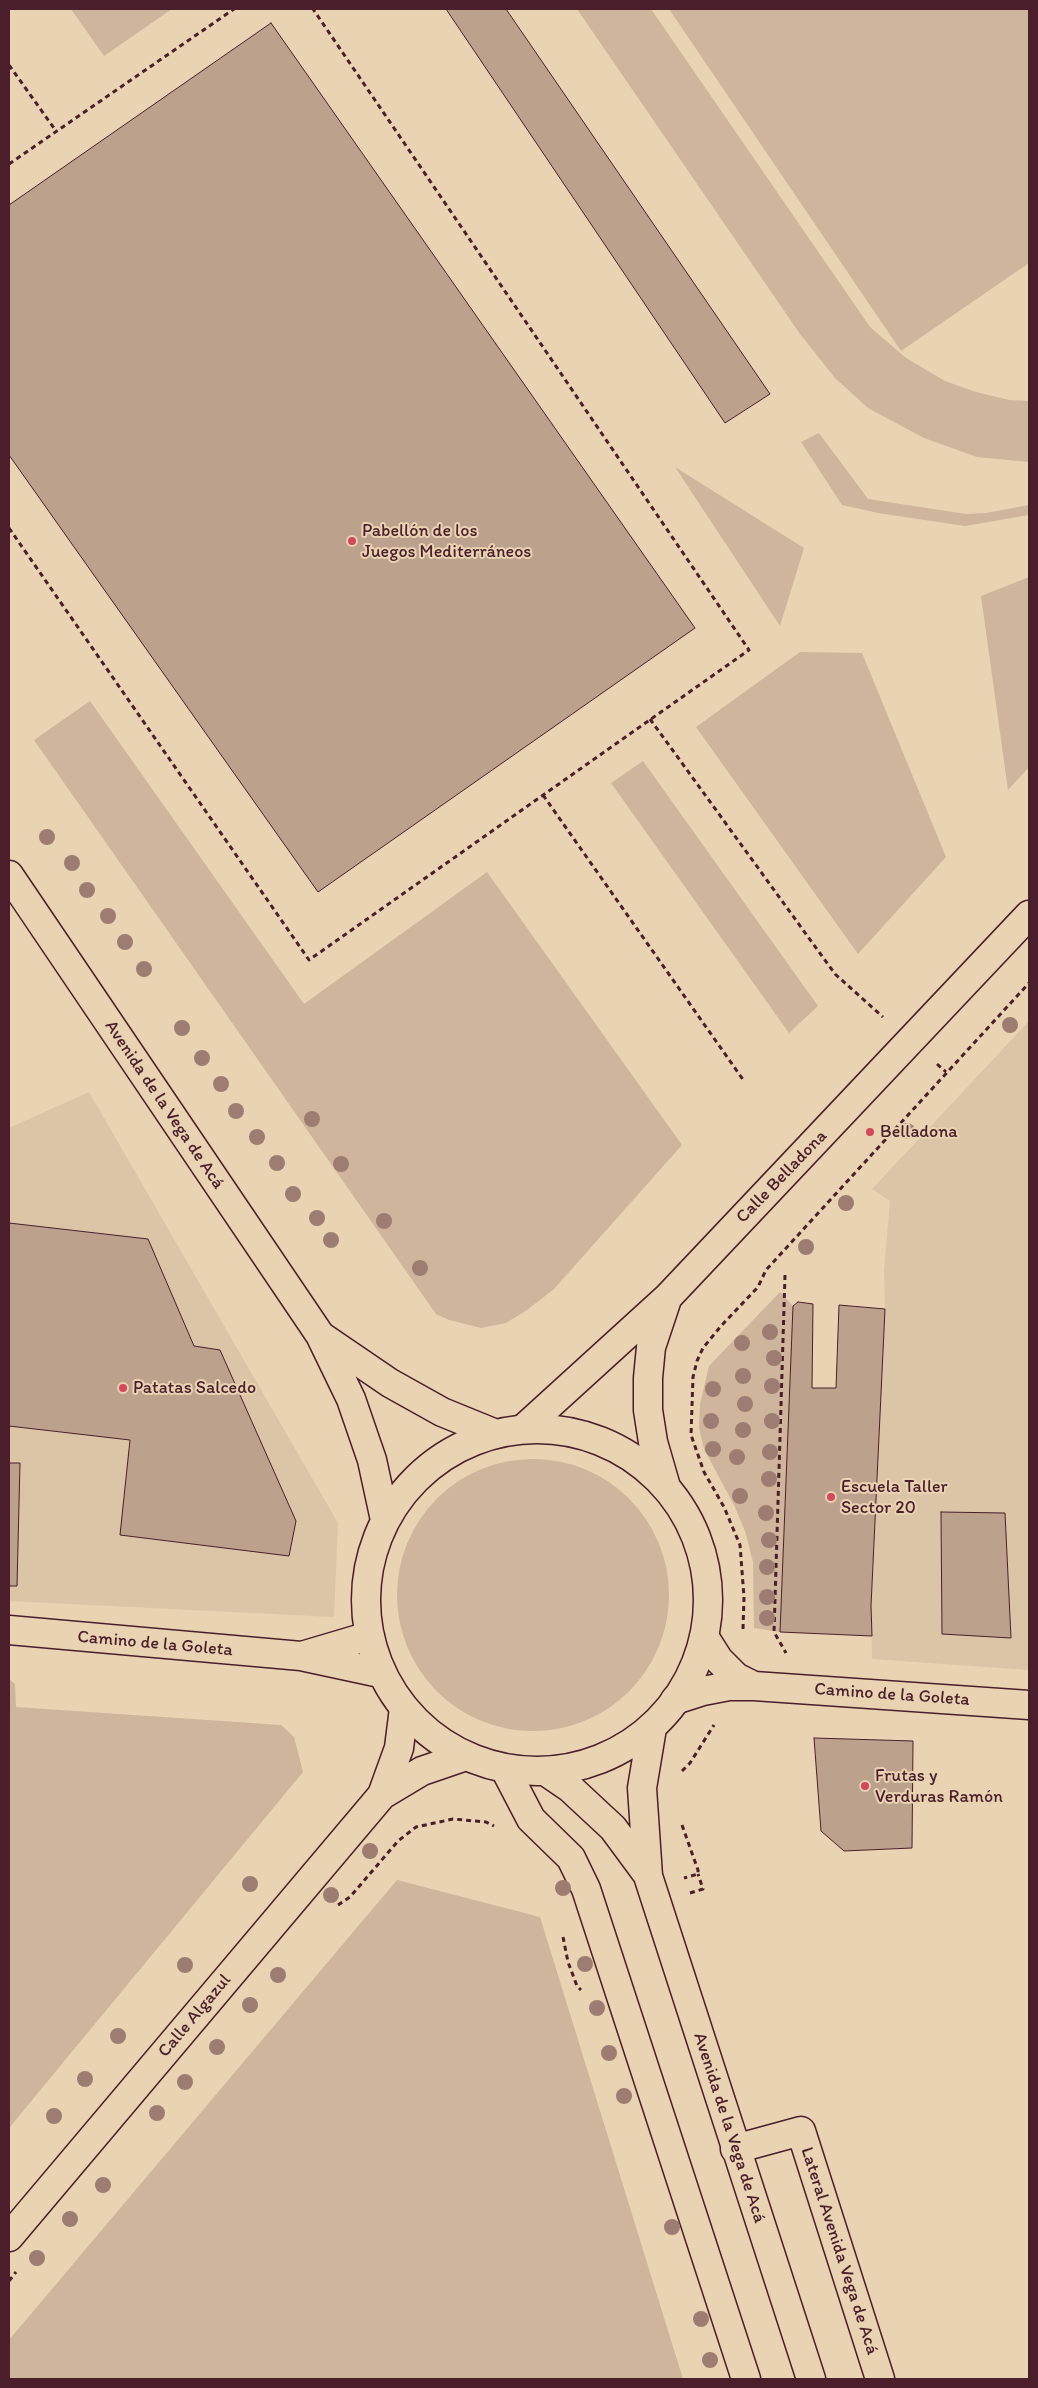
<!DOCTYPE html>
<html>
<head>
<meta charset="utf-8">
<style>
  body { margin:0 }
  #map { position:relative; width:1038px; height:2388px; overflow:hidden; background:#e9d3b2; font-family:Itim,sans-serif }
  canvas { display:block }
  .frame { position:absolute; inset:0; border:10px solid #4a1f2b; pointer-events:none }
</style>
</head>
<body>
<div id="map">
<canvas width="1038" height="2388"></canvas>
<div class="frame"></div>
</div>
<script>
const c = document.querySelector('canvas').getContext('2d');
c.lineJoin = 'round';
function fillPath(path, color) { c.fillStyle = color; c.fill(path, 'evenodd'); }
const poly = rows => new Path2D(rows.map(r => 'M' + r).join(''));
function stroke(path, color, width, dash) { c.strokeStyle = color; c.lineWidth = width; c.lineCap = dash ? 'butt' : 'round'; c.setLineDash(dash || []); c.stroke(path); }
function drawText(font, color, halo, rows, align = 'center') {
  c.font = font + ' Itim,sans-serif'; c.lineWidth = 4; c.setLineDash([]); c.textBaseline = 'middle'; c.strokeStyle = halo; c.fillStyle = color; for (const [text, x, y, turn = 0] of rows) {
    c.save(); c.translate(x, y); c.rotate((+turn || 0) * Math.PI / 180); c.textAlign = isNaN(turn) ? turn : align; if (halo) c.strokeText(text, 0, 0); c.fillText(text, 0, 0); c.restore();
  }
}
const built = poly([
  [1029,1021,1029,1670,872,1659,871,1606,885,1309,884,1271,890,1201,872,1189],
  [89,1092,338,1523,334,1617,9,1601,9,1128]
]);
const green = poly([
  [71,9,172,9,104,56],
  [577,9,651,9,870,327,906,358,945,381,976,392,1009,400,1029,401,1029,462,977,457,924,438,868,408,835,378,800,334],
  [669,9,1029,9,1029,263,901,351],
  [819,433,868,499,966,514,986,513,1029,505,1029,515,965,526,878,513,842,505,801,442],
  [675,467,804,548,780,626],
  [1029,577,1029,767,1008,790,981,596],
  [800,652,862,653,946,857,858,954,696,727],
  [90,701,304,1004,487,872,682,1145,554,1289,527,1310,506,1323,481,1328,449,1320,436,1314,34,740],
  [643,761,818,1006,789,1033,611,783],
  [780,1292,793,1306,780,1632,754,1628,753,1562,745,1531,734,1505,704,1449,699,1428,700,1404,709,1366],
  '397 1595a136 136 0 1 1 272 0a136 136 0 1 1-272 0Z',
  [9,1679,15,1684,16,1707,281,1725,294,1737,303,1772,9,2128],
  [397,1880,540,1917,683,2379,9,2379,9,2340]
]);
const building = poly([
  [446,9,506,9,770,394,725,423,446,9],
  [271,23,695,628,318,892,9,455,9,205,271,23],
  [9,1223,148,1239,194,1346,220,1350,296,1521,289,1556,120,1535,130,1440,9,1426,9,1223],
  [798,1302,813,1304,812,1388,836,1388,839,1305,885,1309,871,1606,872,1636,780,1632,793,1306,798,1302],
  [9,1463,20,1463,17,1586,9,1586,9,1463],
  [941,1512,1005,1513,1011,1638,942,1634,941,1512],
  [814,1738,913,1741,912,1848,844,1851,821,1831,814,1738]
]);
const path = poly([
  [9,65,56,131],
  [9,164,234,9],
  [9,528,309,960,749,650,313,9],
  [650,719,835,974,883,1017],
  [543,795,744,1081],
  [937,1064,946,1072],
  [785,1275,774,1632,786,1653],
  [743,1629,744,1597,740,1545,724,1507,704,1472,691,1435,693,1377,697,1361,703,1348,721,1326,758,1287,766,1270,1029,983],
  [682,1771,690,1763,714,1725],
  [682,1825,698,1870,698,1874,684,1878],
  [690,1893,703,1889,698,1874],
  [338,1905,350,1897,398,1841,416,1827,453,1819,486,1822,494,1826],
  [563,1937,568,1962,577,1986,581,1990],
  [9,2281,16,2272]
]);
const minor = poly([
  [523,1429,668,1297,1029,915],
  [666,1487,653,1442,648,1410,648,1378,651,1347,667,1299],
  [705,1638,719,1660,736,1677,754,1686],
  [675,1700,703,1691,729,1686,754,1686,1029,1705],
  [506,1771,531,1819,571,1858,586,1889,746,2379],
  [382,1795,422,1771,460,1758],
  [735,2149,801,2131,880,2379],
  [9,2237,382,1795,399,1748,404,1708]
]);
const major = poly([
  [9,875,320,1335,351,1399,372,1460,385,1520],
  [321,1336,390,1383,442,1412,496,1434],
  '366 1600a171 171 0 1 1 342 0a171 171 0 1 1-342 0Z',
  [9,1630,301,1656,380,1673],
  [305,1655,369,1636],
  [652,1728,642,1788,648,1876,811,2379],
  [545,1771,570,1788,613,1828,647,1874]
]);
const trees = [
  [47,837],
  [72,863],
  [87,890],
  [108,916],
  [125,942],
  [144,969],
  [1010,1025],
  [182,1028],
  [202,1058],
  [221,1084],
  [236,1111],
  [312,1119],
  [907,1131],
  [257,1137],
  [277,1163],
  [341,1164],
  [293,1194],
  [846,1203],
  [317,1218],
  [384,1221],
  [331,1240],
  [806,1247],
  [420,1268],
  [770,1332],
  [742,1343],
  [774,1358],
  [743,1376],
  [772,1386],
  [713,1389],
  [745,1404],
  [711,1421],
  [772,1421],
  [743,1430],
  [713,1449],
  [770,1452],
  [737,1457],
  [769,1479],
  [740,1496],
  [766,1513],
  [769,1540],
  [767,1567],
  [767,1597],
  [767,1618],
  [370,1851],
  [250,1884],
  [563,1888],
  [331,1895],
  [585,1964],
  [185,1965],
  [278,1975],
  [250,2005],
  [597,2008],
  [118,2036],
  [217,2047],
  [609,2053],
  [85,2079],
  [185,2082],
  [624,2096],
  [157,2113],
  [54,2116],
  [103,2185],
  [70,2219],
  [672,2227],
  [37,2258],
  [701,2319],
  [710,2360]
];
const markers = [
  [352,541,5,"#d1495b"],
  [870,1132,5,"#d1495b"],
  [123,1388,5,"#d1495b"],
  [831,1497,5,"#d1495b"],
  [865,1786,5,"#d1495b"]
];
const poiNames = [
  ["Pabellón de los",362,531],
  ["Juegos Mediterráneos",362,552],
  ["Belladona",880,1132],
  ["Patatas Salcedo",133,1388],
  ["Escuela Taller",841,1487],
  ["Sector 20",841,1508],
  ["Frutas y",875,1776],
  ["Verduras Ramón",875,1797]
];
const streetNames = [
  ["Avenida de la Vega de Acá",164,1105,56],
  ["Calle Belladona",782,1177,-46],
  ["Camino de la Goleta",155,1644,5],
  ["Camino de la Goleta",892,1695,4],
  ["Calle Algazul",195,2016,-50],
  ["Avenida de la Vega de Acá",729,2128,72],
  ["Lateral Avenida Vega de Acá",839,2251,72]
];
fillPath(built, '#dcc4a7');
fillPath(green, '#cfb59c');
fillPath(building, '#bca18d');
stroke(building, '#4a1f2b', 1);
stroke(minor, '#4a1f2b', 31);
stroke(major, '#4a1f2b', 31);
stroke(path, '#4a1f2b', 3, [5, 4]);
stroke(minor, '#e9d3b2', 28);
stroke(major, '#e9d3b2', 28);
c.fillStyle = '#9d7d71';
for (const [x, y] of trees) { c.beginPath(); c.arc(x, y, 8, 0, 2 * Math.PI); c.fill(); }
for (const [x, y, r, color] of markers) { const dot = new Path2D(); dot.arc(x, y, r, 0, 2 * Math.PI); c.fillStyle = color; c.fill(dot); stroke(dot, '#e9d3b2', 2); }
drawText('18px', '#4a1f2b', '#e9d3b2', poiNames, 'left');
drawText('18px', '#4a1f2b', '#e9d3b2', streetNames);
</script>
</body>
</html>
